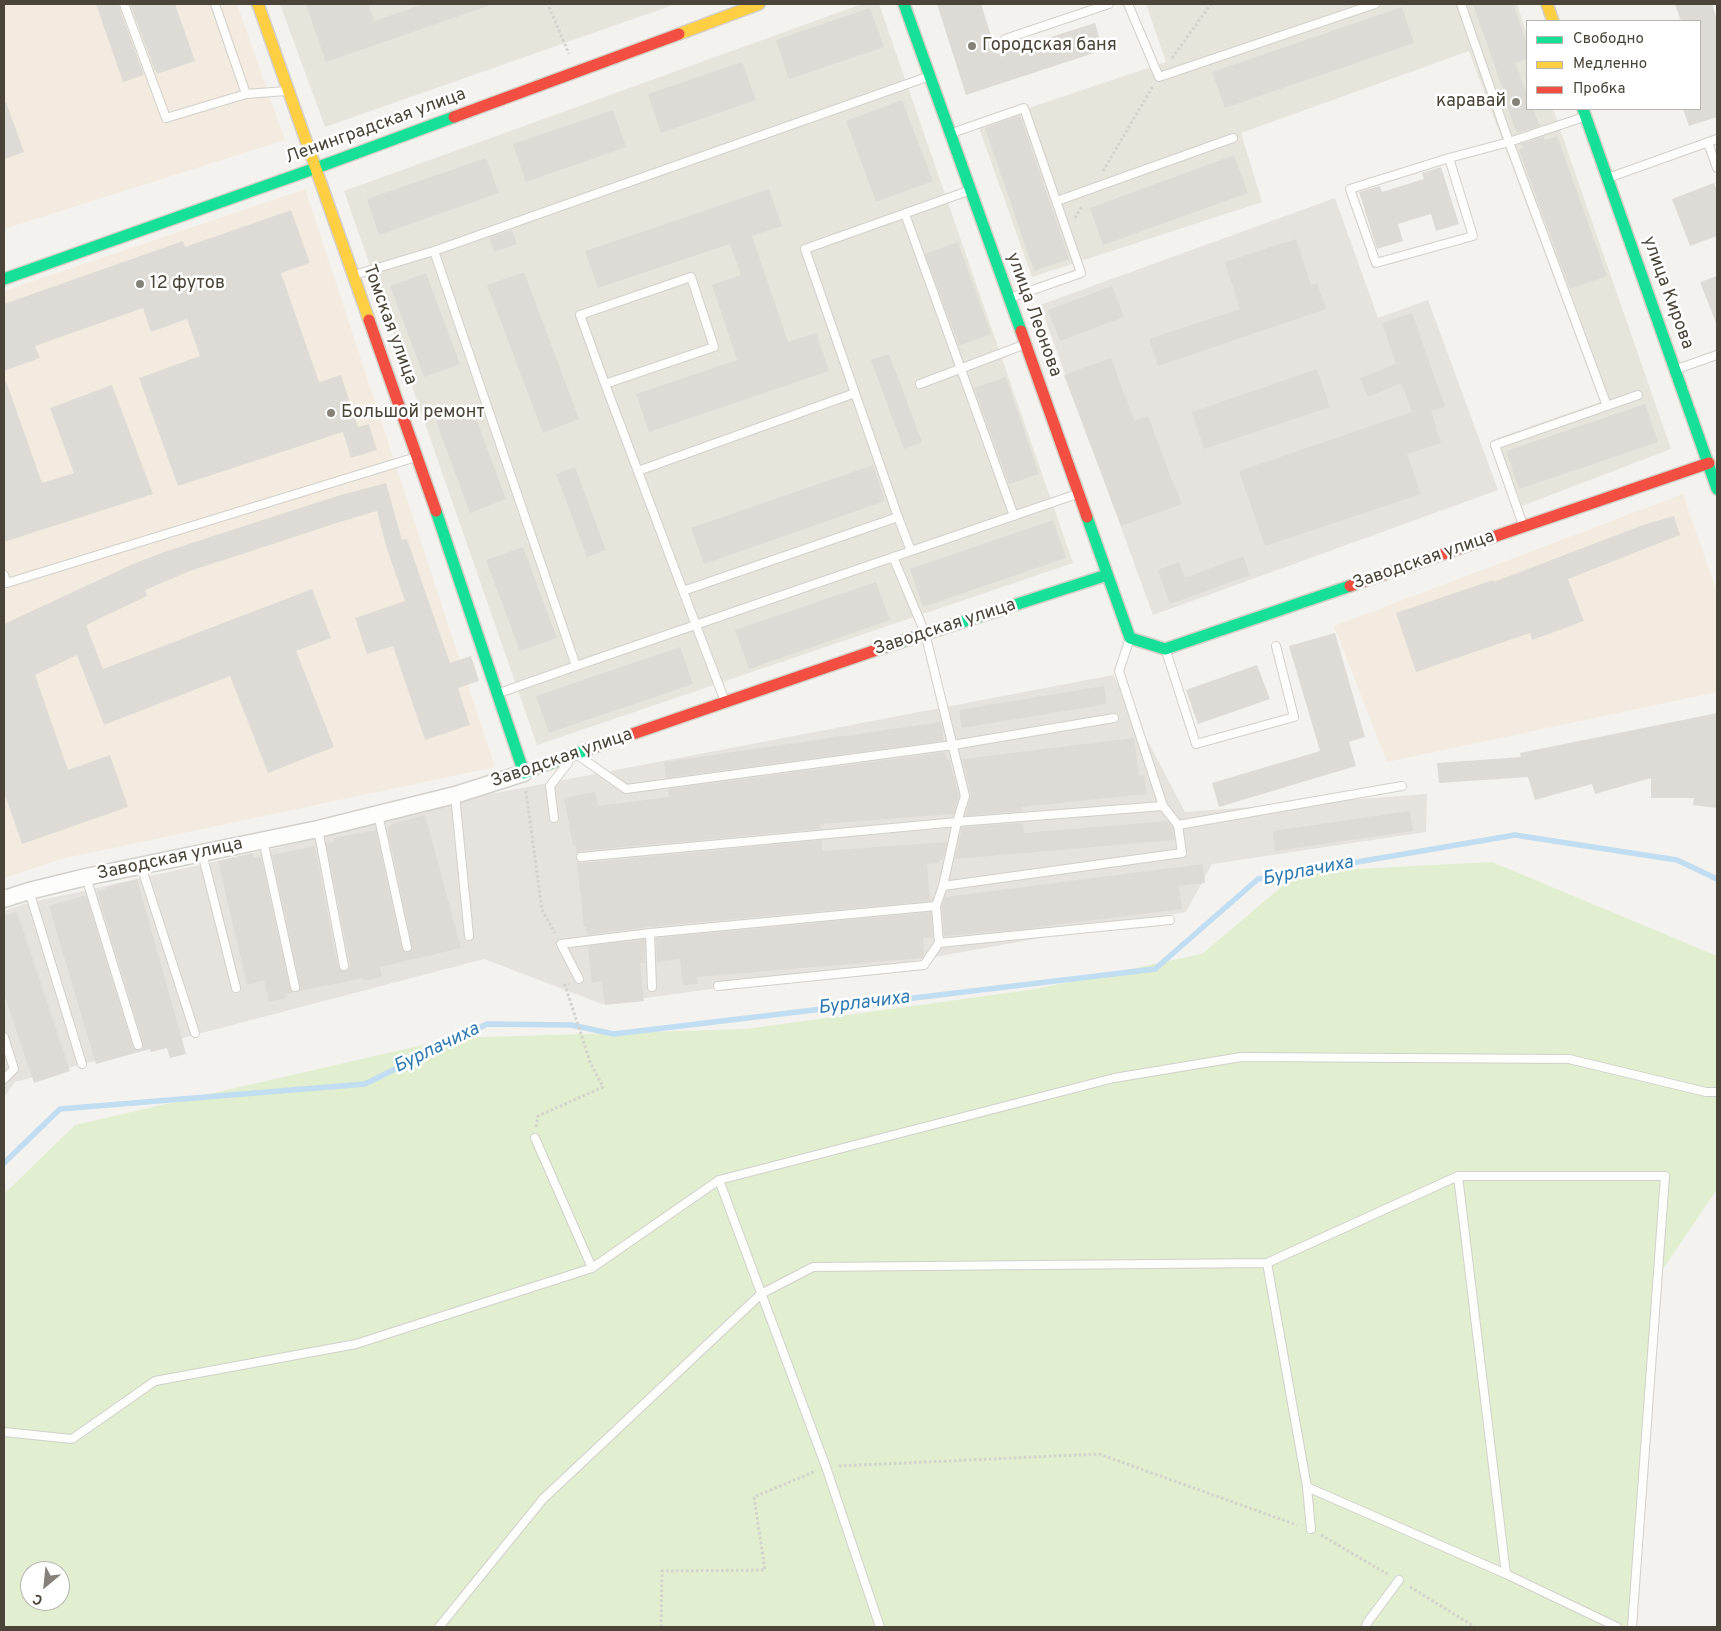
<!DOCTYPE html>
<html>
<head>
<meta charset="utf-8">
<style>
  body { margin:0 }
  #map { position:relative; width:1721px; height:1631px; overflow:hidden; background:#f4f2ee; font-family:Overpass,sans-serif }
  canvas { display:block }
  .frame { position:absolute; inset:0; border:5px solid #4b4439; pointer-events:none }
  .legend { position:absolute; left:1526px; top:20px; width:175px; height:90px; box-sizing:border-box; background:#fff; border:1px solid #b7b4b0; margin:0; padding:6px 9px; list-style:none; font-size:15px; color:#4b4439 }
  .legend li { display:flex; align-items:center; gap:10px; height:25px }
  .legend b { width:25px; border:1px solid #b7b4b0 }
  .north { position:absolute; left:20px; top:1561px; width:50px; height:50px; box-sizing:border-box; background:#fff; border:1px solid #b7b4b0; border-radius:50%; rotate:208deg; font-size:14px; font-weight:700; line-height:20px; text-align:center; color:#4b4439 }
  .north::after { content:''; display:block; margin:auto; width:18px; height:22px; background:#868178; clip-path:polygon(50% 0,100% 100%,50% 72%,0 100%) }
</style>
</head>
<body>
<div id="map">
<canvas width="1721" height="1631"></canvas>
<div class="frame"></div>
<ul class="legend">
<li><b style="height:6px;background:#16e098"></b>Свободно</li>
<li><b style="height:6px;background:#ffcf43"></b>Медленно</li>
<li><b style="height:6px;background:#f24e42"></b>Пробка</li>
</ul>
<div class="north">С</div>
</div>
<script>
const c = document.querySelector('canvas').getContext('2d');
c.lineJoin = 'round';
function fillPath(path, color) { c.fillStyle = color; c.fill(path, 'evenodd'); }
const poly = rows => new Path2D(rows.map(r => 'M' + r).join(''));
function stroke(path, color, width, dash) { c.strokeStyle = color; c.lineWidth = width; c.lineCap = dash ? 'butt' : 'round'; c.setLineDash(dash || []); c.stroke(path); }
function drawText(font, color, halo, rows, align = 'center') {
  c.font = font + ' Overpass,sans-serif'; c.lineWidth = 5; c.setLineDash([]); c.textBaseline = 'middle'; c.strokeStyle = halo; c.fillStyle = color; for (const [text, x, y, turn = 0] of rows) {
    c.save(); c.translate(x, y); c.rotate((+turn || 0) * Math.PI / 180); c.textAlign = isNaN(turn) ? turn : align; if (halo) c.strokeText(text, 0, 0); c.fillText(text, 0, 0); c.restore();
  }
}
const residential = poly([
  [280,4,676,4,325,127],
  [862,4,879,4,1073,563,537,745,344,191],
  [1146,4,1517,4,1527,35,1527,109,1553,109,1671,449,1522,506,1497,438,1600,402,1469,51,1241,133,1262,202,1032,277,978,125,1166,62]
]);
const commercial = poly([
  [4,4,237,4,285,140,4,229],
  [305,189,495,767,61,859,4,878,4,291],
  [1683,494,1717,593,1717,692,1387,762,1334,626]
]);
const industrial = poly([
  [1335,198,1378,318,1428,300,1498,490,1153,615,1040,305],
  [1113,675,1185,812,1427,794,1426,832,1212,864,1186,912,907,962,602,1004,484,959,15,1082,4,1097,4,911,24,904,281,847,443,803]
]);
const green = poly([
  [1492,862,1717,956,1717,1189,1657,1278,1635,1627,4,1627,4,1194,75,1125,453,1038,746,1029,1036,989,1202,954,1299,872],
  [30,1571,60,1571,60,1601,30,1601]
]);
const stream = poly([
  [4,1163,60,1109,365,1084,487,1024,571,1025,614,1034,1155,969,1258,879,1515,835,1677,860,1717,879]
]);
const building = poly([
  [96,4,118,4,144,75,123,82],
  [130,4,175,4,195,61,157,74,156,71,155,71],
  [306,4,368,4,374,21,424,4,487,4,488,6,326,62],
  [937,4,981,4,997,54,1095,23,1103,50,966,95],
  [1473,4,1513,4,1527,44,1527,59,1515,63,1527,94,1527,109,1533,109,1540,126,1517,133,1503,96,1505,95],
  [1675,4,1712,4,1717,20,1717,117,1689,126,1683,109,1700,109,1700,21,1681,21],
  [1402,7,1414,43,1225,108,1212,72],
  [870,8,884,47,789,79,776,40],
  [742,62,756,100,661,133,648,94],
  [902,100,933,181,876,202,846,121],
  [4,102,6,102,24,152,4,159],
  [613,110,626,147,526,182,513,144],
  [1020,115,1069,259,1034,271,985,128],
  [1544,136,1545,140,1557,136,1607,276,1570,289,1519,150,1523,148,1521,144],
  [1234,155,1248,193,1103,245,1090,208],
  [486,158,499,193,379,235,367,199],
  [1441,167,1459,224,1436,231,1431,214,1398,224,1403,241,1377,249,1359,192,1380,186,1382,192,1424,179,1422,173],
  [1714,183,1717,192,1717,236,1690,246,1672,199],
  [769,189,782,226,752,236,788,342,816,333,829,371,649,432,636,394,737,360,712,285,741,275,730,244,598,288,585,251],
  [291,210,310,263,281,273,319,382,341,375,358,427,369,424,377,450,351,458,343,432,178,486,139,378,200,356,187,319,151,332,143,308,35,346,40,358,4,371,4,304,183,241,185,247],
  [512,230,517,244,494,252,489,237],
  [1296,239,1311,285,1317,283,1326,309,1158,366,1149,339,1240,309,1225,262],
  [958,242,991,334,959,346,925,254],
  [524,272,579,419,543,433,487,285],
  [426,273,460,364,424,377,390,286],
  [1717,276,1717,322,1716,323,1700,282],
  [1112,286,1124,317,1060,341,1048,310],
  [1412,313,1445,407,1431,411,1441,443,1407,454,1421,494,1265,546,1239,471,1412,412,1401,383,1368,397,1360,378,1396,364,1382,323],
  [889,354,922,442,904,449,871,360],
  [1111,358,1134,421,1148,416,1174,486,1175,486,1182,504,1121,526,1064,375],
  [1317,369,1330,407,1204,449,1192,412],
  [1006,377,1039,474,1009,484,974,388],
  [4,381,6,381,42,483,74,473,50,408,112,385,153,494,4,542],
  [1645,404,1658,442,1519,489,1506,451],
  [472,408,506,499,470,513,436,421],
  [873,465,885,501,704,564,691,528],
  [575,467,606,550,587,557,556,474],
  [386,483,402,540,407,539,450,663,471,656,479,681,458,688,470,725,425,740,393,646,367,654,355,618,405,601,386,546,377,511,343,521,190,571,145,590,147,596,86,625,103,669,312,589,331,638,296,651,334,747,268,773,230,676,104,725,77,655,35,675,68,770,110,755,128,807,22,844,4,792,4,624,133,564,164,552,337,496],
  [1674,516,1680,535,1568,579,1584,621,1532,640,1530,633,1416,672,1396,613,1493,580,1494,582,1640,526],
  [1053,520,1066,558,923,607,910,569],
  [523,547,557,638,520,651,486,560],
  [1243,556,1250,575,1170,604,1158,570,1179,562,1185,578],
  [876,582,890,620,749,669,735,630],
  [1335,633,1365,737,1349,742,1356,766,1219,807,1212,783,1320,751,1289,646],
  [680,647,693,684,549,733,536,696],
  [1257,665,1270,699,1198,724,1186,690],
  [1104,686,1107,704,962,728,959,710],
  [1717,713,1717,808,1693,805,1694,798,1651,798,1651,778,1595,794,1592,784,1535,800,1528,777,1439,783,1437,763,1521,757,1520,753],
  [941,722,944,741,666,778,664,762],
  [1134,738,1139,776,1145,775,1146,794,1021,807,1022,811,965,816,971,795,962,759],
  [945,752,947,760,950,760,959,796,954,814,820,824,821,829,580,851,577,854,576,845,573,845,564,798,595,792,598,806,669,797,668,789],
  [1410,811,1413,831,1275,851,1273,831],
  [425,815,461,948,380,967,382,977,364,981,363,978,299,991,300,986,272,855,315,846,338,967,342,971,346,971,349,968,350,965,326,843,334,842,333,838,376,830,402,948,405,952,409,952,412,949,412,946,387,827,391,826,391,824],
  [1167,821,1173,827,1174,840,955,859,962,827,1023,823,1024,833],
  [822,840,822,851,947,842,943,860,939,860,939,863,927,864,930,899,933,898,932,901,649,927,587,935,586,927,584,927,577,861,582,863],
  [252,853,254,858,261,857,290,988,293,992,285,994,286,998,269,1002,264,980,247,985,218,861],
  [1203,864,1205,883,1179,886,1182,909,1016,930,944,936,942,907,945,897],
  [137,879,186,1054,170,1058,167,1048,151,1052,150,1049,96,1064,49,906,86,895,133,1047,136,1050,140,1050,143,1047,143,1043,97,892,106,889,106,887],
  [17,912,70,1071,34,1083,4,993,4,916],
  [931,912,933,937,923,938,924,955,922,958,697,977,698,984,683,985,680,959,657,962,656,938],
  [645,939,645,963,640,963,644,1001,605,1005,602,981,592,983,588,946]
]);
const path = poly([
  [549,7,569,54],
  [1172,58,1211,4],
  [1103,171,1153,86],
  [1075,218,1082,206],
  [526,791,542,910,555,933],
  [536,1127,538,1116,603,1087,590,1062,565,985,569,984],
  [839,1466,1099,1454,1297,1525],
  [1321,1535,1389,1575],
  [1410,1587,1475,1627],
  [661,1627,662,1571,765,1570,754,1497,816,1471]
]);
const lane = poly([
  [124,4,166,118,246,94],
  [215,4,246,94,286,91],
  [1128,4,1159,77,1375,4],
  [1461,4,1509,142,1584,117],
  [1005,39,1109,4],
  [952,133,1024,108,1081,273,1010,298],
  [1708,143,1717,168],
  [1449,158,1350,189,1376,263,1473,236,1449,158,1509,142,1607,406],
  [1608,178,1717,139],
  [1057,201,1233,138],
  [905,214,1014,516],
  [434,251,927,77],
  [354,275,434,251,576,666,499,693],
  [1677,369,1717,355],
  [605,384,714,347,691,277,580,315,605,384,683,591,898,517,805,249,968,191],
  [920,384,1023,345],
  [638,471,855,393],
  [898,517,911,551],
  [1523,525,1495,445,1638,395],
  [4,575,7,583,416,457],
  [683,591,724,699],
  [1166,651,1196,744,1294,717,1276,646],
  [576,666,1077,494],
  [579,756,626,789,953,745,1114,718],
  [455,795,469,936],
  [378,814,407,947],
  [554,818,550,786,568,763],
  [1178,825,1402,786],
  [318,829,344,966],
  [263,840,295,987],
  [202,853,236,988],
  [581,857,957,822,1163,806],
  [141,866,195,1033],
  [86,877,138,1045],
  [943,886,1182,853,1178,825,1163,806,1119,671,1129,641],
  [29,891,82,1064],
  [650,933,652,987],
  [939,943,1170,920],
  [579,979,561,944,650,933,936,906],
  [718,986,924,965,939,943,936,906,943,886,957,822,965,796,925,633,893,557],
  [4,1037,14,1069,4,1079],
  [535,1138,592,1268],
  [1458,1176,1506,1574],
  [719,1180,826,1467,880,1627],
  [1267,1263,1307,1487,1311,1529],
  [4,1432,72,1439,155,1381,356,1344,592,1268,719,1180,1114,1078,1241,1057,1569,1059,1706,1092,1717,1092],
  [1307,1487,1506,1574,1617,1627],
  [439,1627,543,1499,761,1294,813,1267,1267,1263,1458,1176,1665,1176,1632,1627],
  [1366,1627,1367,1623,1399,1580]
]);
const street = poly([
  [4,899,29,891,86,877,318,829,455,795,524,773]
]);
const fast = poly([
  [904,4,1021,331],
  [1583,109,1717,489],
  [4,279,316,168,454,117],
  [436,511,524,773,589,749],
  [1087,517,1130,638,1165,649,1350,586],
  [885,647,1107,575]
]);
const slow = poly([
  [258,4,369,320],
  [1547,4,1553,21],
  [679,34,759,4]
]);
const jam = poly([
  [454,117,679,34],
  [369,320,436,511],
  [1021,331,1087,517],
  [1350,586,1709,463],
  [589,749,885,647]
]);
const markers = [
  [972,46,5,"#868178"],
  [1516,102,5,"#868178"],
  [140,284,5,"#868178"],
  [331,413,5,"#868178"]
];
const poiNames = [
  ["Городская баня",982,46],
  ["каравай",1506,102,"right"],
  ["12 футов",150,284],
  ["Большой ремонт",341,413]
];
const streetNames = [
  ["Ленинградская улица",376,127,-20],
  ["улица Кирова",1667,293,70],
  ["улица Леонова",1033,315,70],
  ["Томская улица",389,325,70],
  ["Заводская улица",1424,561,-19],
  ["Заводская улица",945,628,-18],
  ["Заводская улица",562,759,-19],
  ["Заводская улица",170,860,-12]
];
const waterNames = [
  ["Бурлачиха",1308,872,-11],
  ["Бурлачиха",864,1004,-7],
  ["Бурлачиха",437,1049,-26]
];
fillPath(residential, '#e7e4dc');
fillPath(commercial, '#f3ebdf');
fillPath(industrial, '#e6e2de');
fillPath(green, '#e1eecf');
stroke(stream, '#c0ddf1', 5.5);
fillPath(building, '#dedbd6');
stroke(lane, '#d2d0cb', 10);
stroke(street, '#d2d0cb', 19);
stroke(fast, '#d3cfc5', 14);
stroke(slow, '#d3cfc5', 14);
stroke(jam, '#d3cfc5', 14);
stroke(path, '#d3d2cc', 3, [2.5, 2.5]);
stroke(lane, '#fdfdfc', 8);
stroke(street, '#fdfdfc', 16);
stroke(fast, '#16e098', 11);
stroke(slow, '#ffcf43', 11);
stroke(jam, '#f24e42', 11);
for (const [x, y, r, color] of markers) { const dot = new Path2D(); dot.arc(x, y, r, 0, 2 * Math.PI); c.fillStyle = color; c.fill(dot); stroke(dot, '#fff', 2); }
drawText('18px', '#4b4439', '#fff', poiNames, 'left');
drawText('18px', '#4b4439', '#fff', streetNames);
drawText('italic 19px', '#2e7ab2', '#fff', waterNames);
</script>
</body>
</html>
